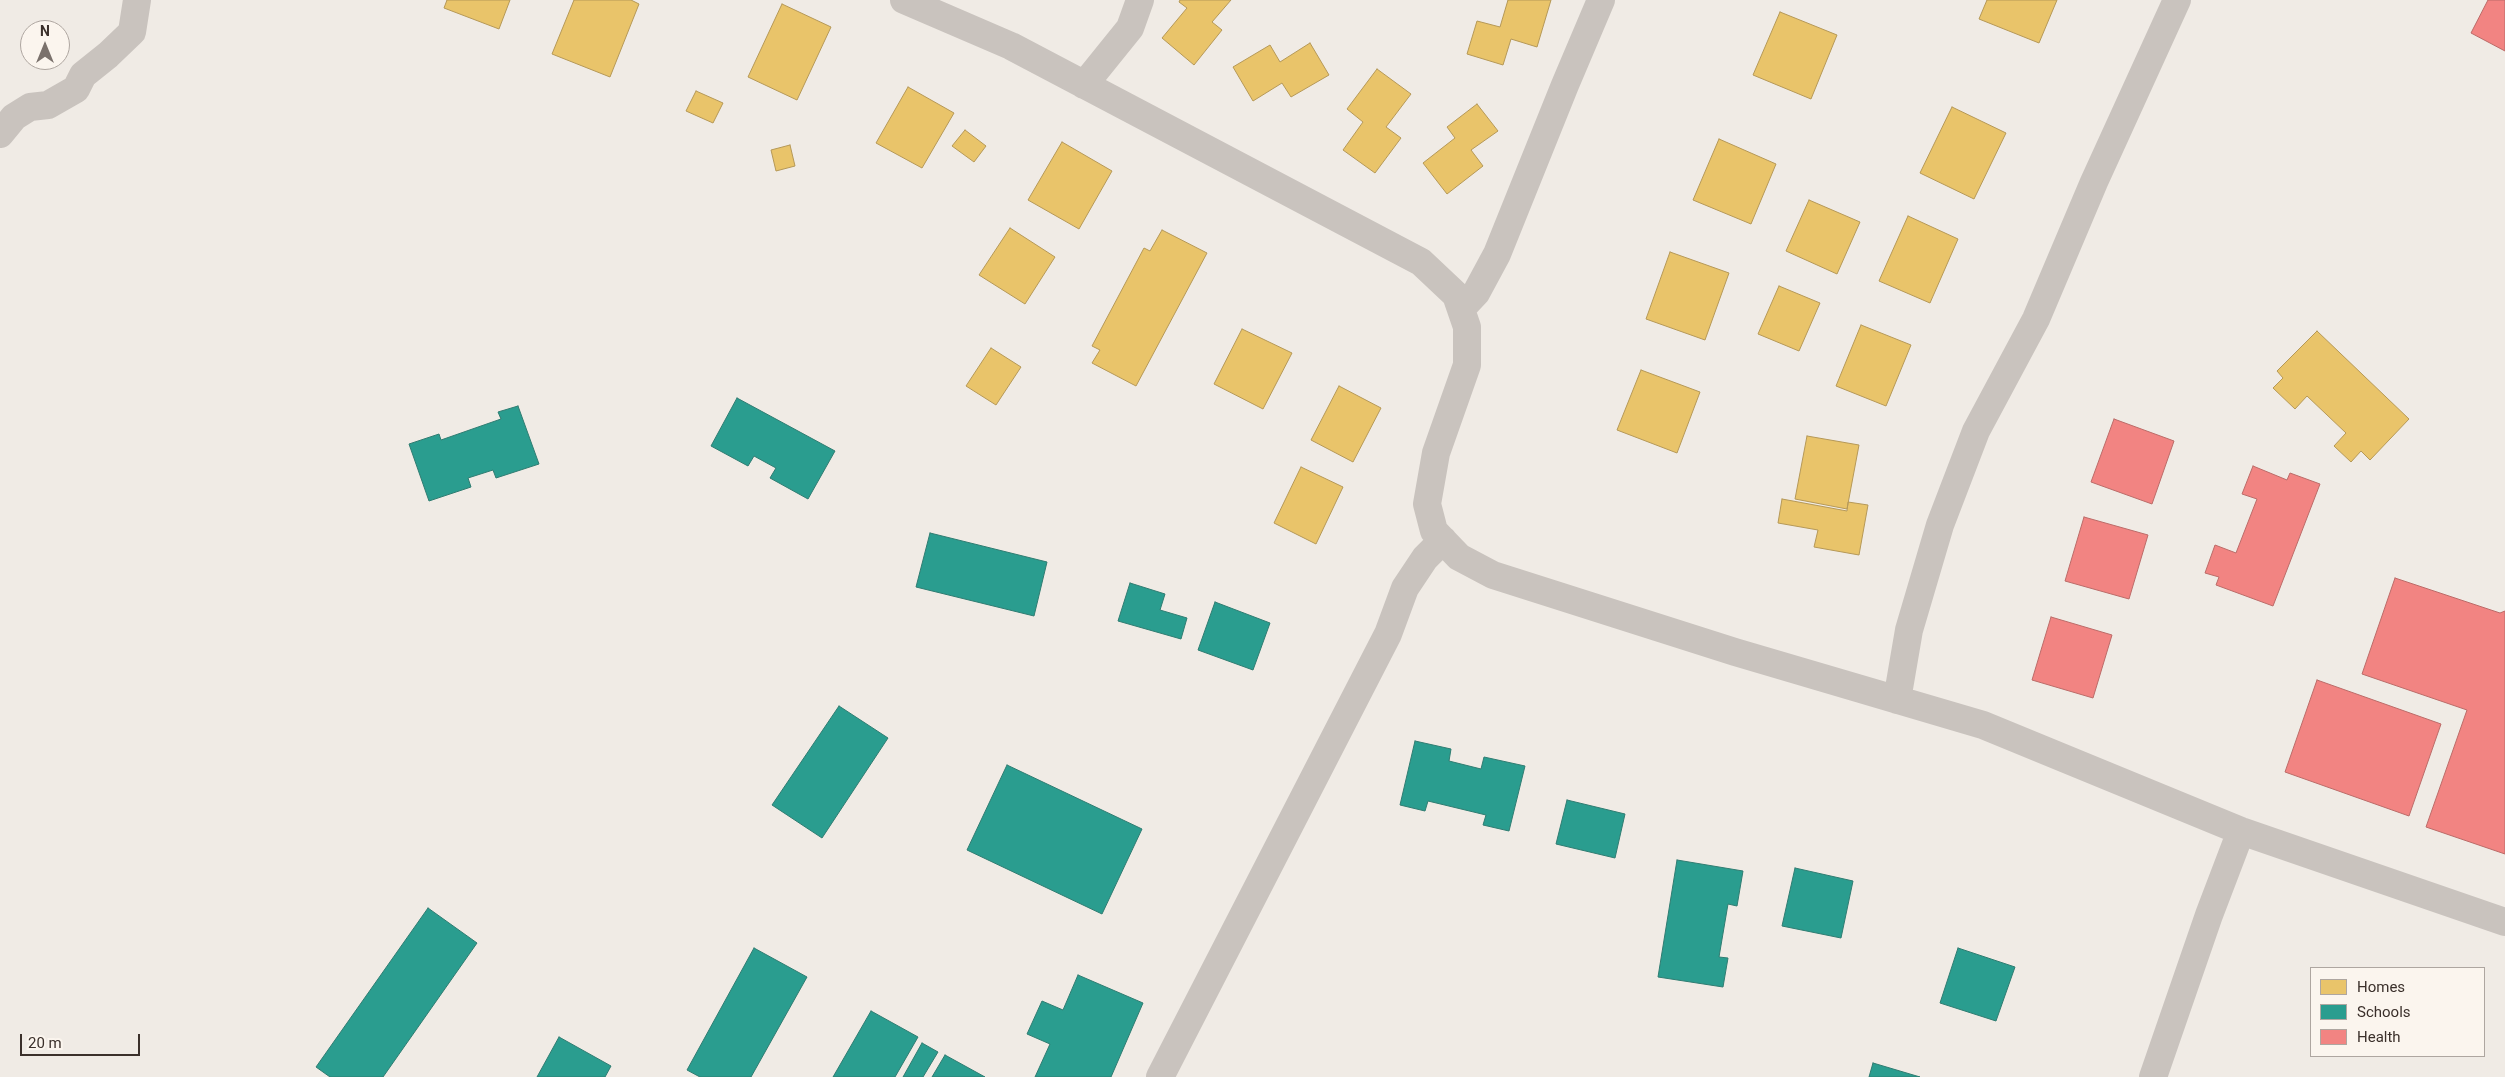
<!DOCTYPE html>
<html>
<head>
<meta charset="utf-8">
<style>
  body { margin:0 }
  #map { position:relative; width:2505px; height:1077px; overflow:hidden; background:#f0ebe5; font-family:Roboto,sans-serif }
  canvas { display:block }
  .legend { position:absolute; left:2310px; top:967px; width:175px; height:90px; box-sizing:border-box; background:#fbf5ee; border:1px solid #aea6a0; margin:0; padding:6px 9px; list-style:none; font-size:15px; color:#3b302b }
  .legend li { display:flex; align-items:center; gap:10px; height:25px }
  .legend b { width:25px; border:1px solid #aea6a0 }
  .north { position:absolute; left:20px; top:20px; width:50px; height:50px; box-sizing:border-box; background:#fbf5ee; border:1px solid #aea6a0; border-radius:50%; rotate:0deg; font-size:14px; font-weight:700; line-height:20px; text-align:center; color:#3b302b }
  .north::after { content:''; display:block; margin:auto; width:18px; height:22px; background:#7a716c; clip-path:polygon(50% 0,100% 100%,50% 72%,0 100%) }
  .scale { position:absolute; left:20px; top:1034px; width:120px; height:22px; box-sizing:border-box; border:2px solid #3b302b; border-top:0; padding-left:6px; font-size:15px; line-height:18px; white-space:nowrap; color:#3b302b; -webkit-text-stroke:4px #fbf5ee; paint-order:stroke }
</style>
</head>
<body>
<div id="map">
<canvas width="2505" height="1077"></canvas>
<ul class="legend">
<li><b style="height:14px;background:#e9c46a"></b>Homes</li>
<li><b style="height:14px;background:#2a9d8f"></b>Schools</li>
<li><b style="height:14px;background:#f28482"></b>Health</li>
</ul>
<div class="north">N</div>
<div class="scale">20 m</div>
</div>
<script>
const c = document.querySelector('canvas').getContext('2d');
c.lineJoin = 'round';
function fillPath(path, color) { c.fillStyle = color; c.fill(path, 'evenodd'); }
const poly = rows => new Path2D(rows.map(r => 'M' + r).join(''));
function stroke(path, color, width, dash) { c.strokeStyle = color; c.lineWidth = width; c.lineCap = dash ? 'butt' : 'round'; c.setLineDash(dash || []); c.stroke(path); }
const homes = poly([
  [447,0,510,0,499,29,444,8,447,0],
  [574,0,631,0,639,4,610,77,552,54,574,0],
  [1180,0,1231,0,1212,22,1222,30,1194,65,1162,38,1187,8,1179,2,1180,0],
  [1508,0,1551,0,1537,47,1511,39,1503,65,1467,54,1477,21,1500,27,1508,0],
  [1987,0,2057,0,2039,43,1979,19,1987,0],
  [782,4,831,27,797,100,748,77,782,4],
  [1780,12,1837,35,1811,99,1753,75,1780,12],
  [1310,43,1329,75,1291,97,1282,83,1253,101,1233,67,1270,45,1280,62,1310,43],
  [1377,69,1411,94,1386,127,1401,138,1375,173,1343,150,1363,122,1347,109,1377,69],
  [908,87,954,113,922,168,876,143,908,87],
  [696,91,723,103,713,123,686,111,696,91],
  [1477,104,1498,131,1471,150,1483,166,1447,194,1423,163,1455,138,1447,127,1477,104],
  [1952,107,2006,133,1974,199,1920,173,1952,107],
  [965,130,986,146,974,162,952,146,965,130],
  [1719,139,1776,164,1751,224,1693,200,1719,139],
  [1062,142,1112,171,1079,229,1028,200,1062,142],
  [790,145,795,166,776,171,771,150,790,145],
  [1809,200,1860,222,1837,274,1786,251,1809,200],
  [1908,216,1958,239,1930,303,1879,281,1908,216],
  [1010,228,1055,257,1025,304,979,275,1010,228],
  [1162,230,1207,253,1136,386,1092,363,1100,350,1092,346,1144,248,1150,251,1162,230],
  [1670,252,1729,273,1705,340,1646,319,1670,252],
  [1779,286,1820,303,1799,351,1758,334,1779,286],
  [1861,325,1911,345,1886,406,1836,386,1861,325],
  [1242,329,1292,353,1263,409,1214,384,1242,329],
  [2317,331,2409,419,2370,460,2361,451,2351,462,2334,446,2346,433,2307,396,2295,409,2273,388,2283,378,2277,371,2317,331],
  [991,348,1021,367,996,405,966,386,991,348],
  [1641,370,1700,392,1677,453,1617,430,1641,370],
  [1339,386,1381,408,1353,462,1311,440,1339,386],
  [1807,436,1859,445,1847,509,1795,499,1807,436],
  [1301,467,1343,487,1316,544,1274,523,1301,467],
  [1782,499,1847,511,1848,502,1868,505,1859,555,1814,547,1818,530,1778,523,1782,499]
]);
const schools = poly([
  [737,398,835,451,808,499,770,478,776,468,754,456,748,466,711,446,737,398],
  [518,406,539,464,496,478,493,470,468,478,471,487,429,501,409,444,439,434,441,440,501,419,498,412,518,406],
  [930,533,1047,562,1034,616,916,587,930,533],
  [1130,583,1165,594,1160,610,1187,618,1181,639,1118,621,1130,583],
  [1215,602,1270,623,1253,670,1198,650,1215,602],
  [839,706,888,738,822,838,772,805,839,706],
  [1415,741,1451,749,1449,761,1481,769,1484,757,1525,766,1509,831,1483,825,1486,815,1428,801,1425,811,1400,805,1415,741],
  [1007,765,1142,829,1102,914,967,850,1007,765],
  [1567,800,1625,814,1615,858,1556,844,1567,800],
  [1677,860,1743,871,1737,906,1728,904,1719,957,1728,958,1723,987,1658,977,1677,860],
  [1795,868,1853,881,1841,938,1782,926,1795,868],
  [428,908,477,943,383,1077,330,1077,316,1067,428,908],
  [754,948,807,977,751,1077,700,1077,687,1070,754,948],
  [1958,948,2015,967,1996,1021,1940,1003,1958,948],
  [1078,975,1143,1003,1111,1077,1035,1077,1050,1044,1027,1034,1042,1001,1063,1010,1078,975],
  [871,1011,918,1037,895,1077,833,1077,871,1011],
  [559,1037,611,1066,605,1077,537,1077,559,1037],
  [922,1043,938,1052,923,1077,903,1077,922,1043],
  [945,1055,985,1077,932,1077,945,1055],
  [1873,1063,1920,1077,1869,1077,1873,1063]
]);
const health = poly([
  [2488,0,2505,0,2505,51,2471,33,2488,0],
  [2114,419,2174,441,2152,504,2091,482,2114,419],
  [2253,466,2287,480,2290,473,2320,484,2273,606,2216,585,2219,577,2205,573,2215,545,2236,553,2257,499,2242,494,2253,466],
  [2084,517,2148,535,2129,599,2065,581,2084,517],
  [2395,578,2500,613,2505,611,2505,854,2426,827,2467,710,2362,674,2395,578],
  [2051,617,2112,635,2093,698,2032,680,2051,617],
  [2317,680,2441,724,2409,816,2285,772,2317,680]
]);
const street = poly([
  [904,0,1011,46,1421,262,1456,295,1467,327,1467,365,1436,453,1427,504,1434,531,1459,557,1493,575,1735,652,1983,725,2241,831,2505,922],
  [1084,85,1130,28,1140,0],
  [0,134,14,117,30,107,48,105,76,89,83,75,108,55,132,32,137,0],
  [1461,309,1476,293,1497,254,1565,85,1601,0],
  [1897,700,1909,630,1940,525,1976,431,2036,319,2094,182,2177,0],
  [1160,1077,1388,634,1405,588,1425,558,1443,540],
  [2153,1077,2209,915,2241,831]
]);
fillPath(homes, '#e9c46a');
stroke(homes, '#b59857', 1);
fillPath(schools, '#2a9d8f');
stroke(schools, '#2f7c71', 1);
fillPath(health, '#f28482');
stroke(health, '#bb6b68', 1);
stroke(street, '#c9c3be', 28);
</script>
</body>
</html>
